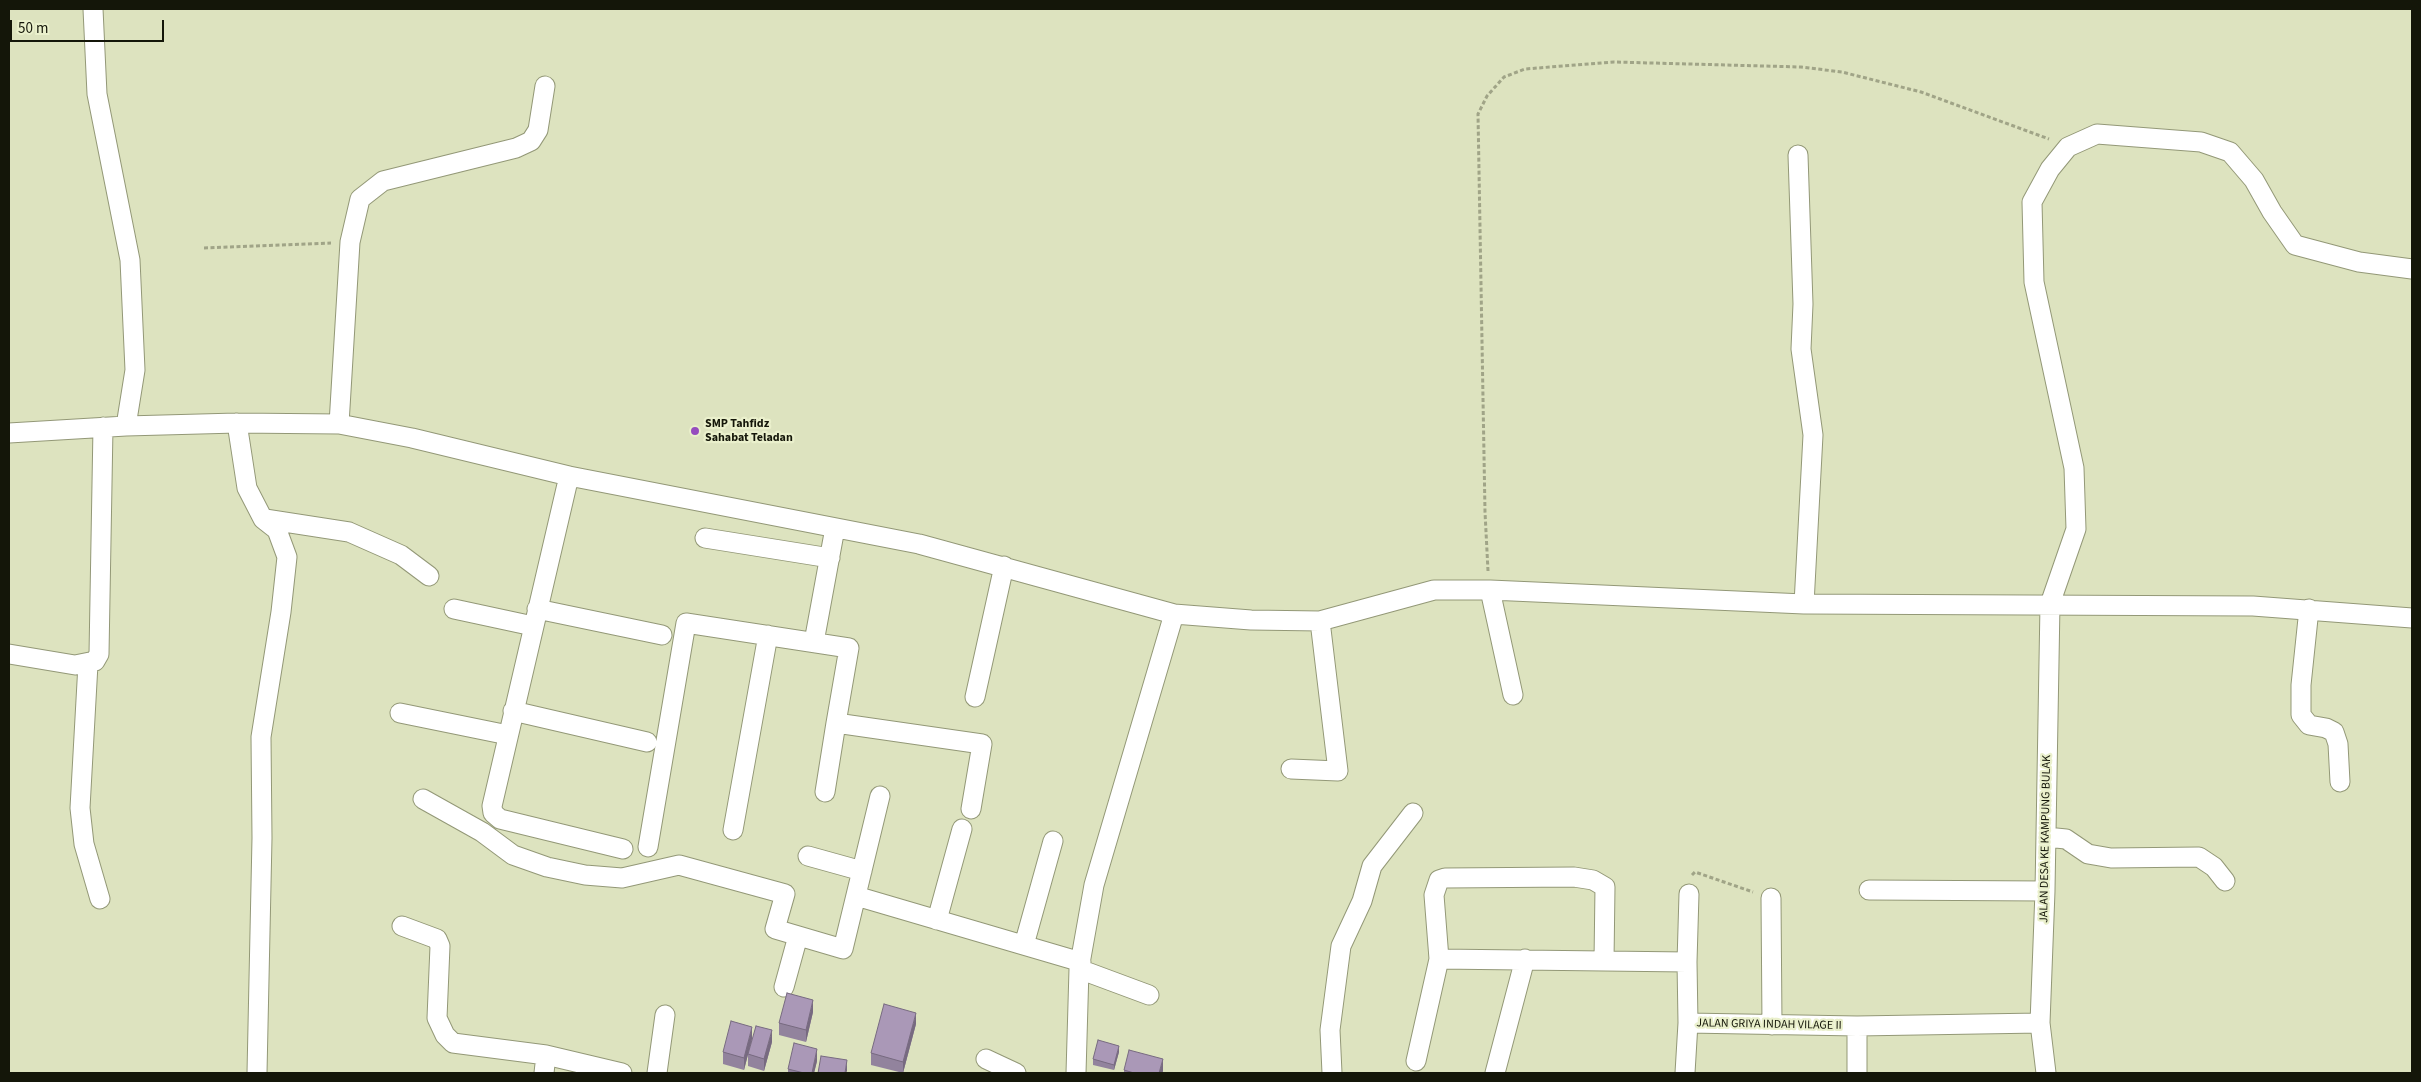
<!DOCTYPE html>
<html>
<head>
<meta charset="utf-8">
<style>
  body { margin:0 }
  #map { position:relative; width:2421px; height:1082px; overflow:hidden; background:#dde3bf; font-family:"Source Sans 3",sans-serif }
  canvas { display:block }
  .frame { position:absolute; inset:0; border:10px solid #141609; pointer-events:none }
  .scale { position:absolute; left:10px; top:20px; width:154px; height:22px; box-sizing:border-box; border:2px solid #141609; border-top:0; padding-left:6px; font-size:15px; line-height:18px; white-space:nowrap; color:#141609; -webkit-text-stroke:4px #eaf0cc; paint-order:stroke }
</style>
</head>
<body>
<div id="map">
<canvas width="2421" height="1082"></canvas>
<div class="frame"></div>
<div class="scale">50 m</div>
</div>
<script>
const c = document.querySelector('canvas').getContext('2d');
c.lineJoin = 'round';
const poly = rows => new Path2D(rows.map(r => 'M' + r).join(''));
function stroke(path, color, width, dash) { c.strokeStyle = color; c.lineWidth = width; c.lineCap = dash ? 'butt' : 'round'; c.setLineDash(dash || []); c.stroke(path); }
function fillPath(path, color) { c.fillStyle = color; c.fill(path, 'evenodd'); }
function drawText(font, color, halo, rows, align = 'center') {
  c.font = font + ' "Source Sans 3",sans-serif'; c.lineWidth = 4.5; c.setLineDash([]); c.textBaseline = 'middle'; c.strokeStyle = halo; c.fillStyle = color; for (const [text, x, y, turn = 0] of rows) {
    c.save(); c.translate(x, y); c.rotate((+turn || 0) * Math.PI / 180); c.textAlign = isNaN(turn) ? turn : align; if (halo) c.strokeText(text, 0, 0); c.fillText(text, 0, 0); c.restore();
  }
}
const path = poly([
  [204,248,331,243],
  [1488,571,1485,512,1478,114,1487,96,1504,77,1525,69,1614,62,1801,67,1842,72,1921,92,2049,139],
  [1692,875,1695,872,1753,892]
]);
const minor = poly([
  [93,9,97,94,130,260,135,370,126,426],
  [1798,155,1803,304,1801,349,1813,435,1804,604],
  [237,423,247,488,263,519,277,530,287,557,281,612,261,737,262,838,257,1073],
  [339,424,350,242,360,199,383,181,516,148,531,141,538,130,545,86],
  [9,433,126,426,237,423,339,424,412,438,569,476,492,806,493,813,500,819,623,849],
  [569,476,919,544,1174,614,1251,620,1320,621,1434,590,1490,590,1804,604,2253,606,2412,618],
  [265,519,349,532,401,555,429,576],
  [705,538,830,558],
  [1490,590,1513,695],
  [454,609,533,626],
  [537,609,662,635],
  [2309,609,2301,685,2301,715,2309,725,2326,728,2334,732,2338,744,2340,782],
  [814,642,835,528],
  [9,654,75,665,95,661,99,654,103,427],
  [88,664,80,808,84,844,100,899],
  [975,697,1004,566],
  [513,711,647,742],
  [400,713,508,735],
  [1291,769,1338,771,1320,621],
  [825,792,836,723],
  [423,799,482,832,513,855,547,867,585,875,622,878,679,865,785,894,775,929,843,949,880,796],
  [733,830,768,635],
  [2046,837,2066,839,2088,854,2111,858,2199,857,2214,867,2225,881],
  [648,847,686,623,849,648,836,723,982,744,971,809],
  [808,856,862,871],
  [1869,890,2045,891],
  [856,896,1081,962],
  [1771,898,1772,1025],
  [937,920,962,829],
  [402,926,437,939,440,946,437,1018,445,1035,453,1043,546,1055,622,1073],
  [1024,945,1053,841],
  [1439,959,1687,962,1688,1023,1857,1026,2040,1023],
  [1687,962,1689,894],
  [1079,969,1149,995],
  [784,987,798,936],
  [1857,1026,1857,1073],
  [986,1059,1016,1073],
  [1416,1061,1439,959,1434,895,1439,880,1445,878,1574,877,1593,880,1605,887,1604,961],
  [544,1073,546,1055],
  [657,1073,665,1015],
  [1076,1073,1079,969,1094,885,1174,614],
  [1332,1073,1330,1030,1341,946,1362,901,1372,866,1413,813],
  [1495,1073,1525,959],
  [1685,1073,1688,1023],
  [2046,1073,2040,1023,2045,891,2050,604,2076,529,2074,468,2034,282,2032,202,2050,169,2068,147,2097,134,2201,142,2230,152,2254,180,2272,212,2295,245,2359,262,2412,269]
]);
const wall = poly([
  [813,1012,806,1042,779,1035,779,1023],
  [916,1024,903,1073,871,1065,871,1053],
  [752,1039,744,1070,723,1064,723,1052],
  [772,1042,764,1071,748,1066,748,1054],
  [1119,1052,1114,1070,1093,1065,1093,1059],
  [817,1061,814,1073,788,1073,788,1069],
  [1124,1070,1163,1071,1162,1073,1124,1073]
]);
const shadedWall = poly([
  [813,1000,813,1012,806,1042,806,1030],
  [916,1013,916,1024,903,1073,903,1062],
  [752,1027,752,1039,744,1070,744,1058],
  [772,1030,772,1042,764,1071,764,1059],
  [1119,1046,1119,1052,1114,1070,1114,1065],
  [817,1049,817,1061,814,1073,812,1073],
  [1163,1059,1163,1071,1162,1073,1159,1073],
  [847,1060,847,1071,846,1073,845,1073]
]);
const building = poly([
  [787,993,813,1000,806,1030,779,1023,787,993],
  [884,1004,916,1013,903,1062,871,1053,884,1004],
  [731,1021,752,1027,744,1058,723,1052,731,1021],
  [756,1026,772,1030,764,1059,748,1054,756,1026],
  [1098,1040,1119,1046,1114,1065,1093,1059,1098,1040],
  [794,1043,817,1049,812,1073,804,1073,788,1069,794,1043],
  [1129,1050,1163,1059,1159,1073,1134,1073,1124,1070,1129,1050],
  [821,1056,847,1060,845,1073,818,1073,821,1056]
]);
const markers = [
  [695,431,5,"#954cbe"]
];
const poiNames = [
  ["SMP Tahfidz",705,424],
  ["Sahabat Teladan",705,438]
];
const streetNames = [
  ["JALAN DESA KE KAMPUNG BULAK",2046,839,-89],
  ["JALAN GRIYA INDAH VILAGE II",1769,1025,1]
];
stroke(minor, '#939877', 21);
stroke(path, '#a0a487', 3, [4, 2.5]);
stroke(minor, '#fff', 19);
fillPath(wall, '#92839d');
fillPath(shadedWall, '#776a80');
fillPath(building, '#aa98b7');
stroke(building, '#776a80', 1);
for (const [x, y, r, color] of markers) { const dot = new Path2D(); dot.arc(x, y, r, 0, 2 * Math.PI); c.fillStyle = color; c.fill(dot); stroke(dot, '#eaf0cc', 2); }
drawText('bold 12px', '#141609', '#eaf0cc', poiNames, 'left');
drawText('12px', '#141609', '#eaf0cc', streetNames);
</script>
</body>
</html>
